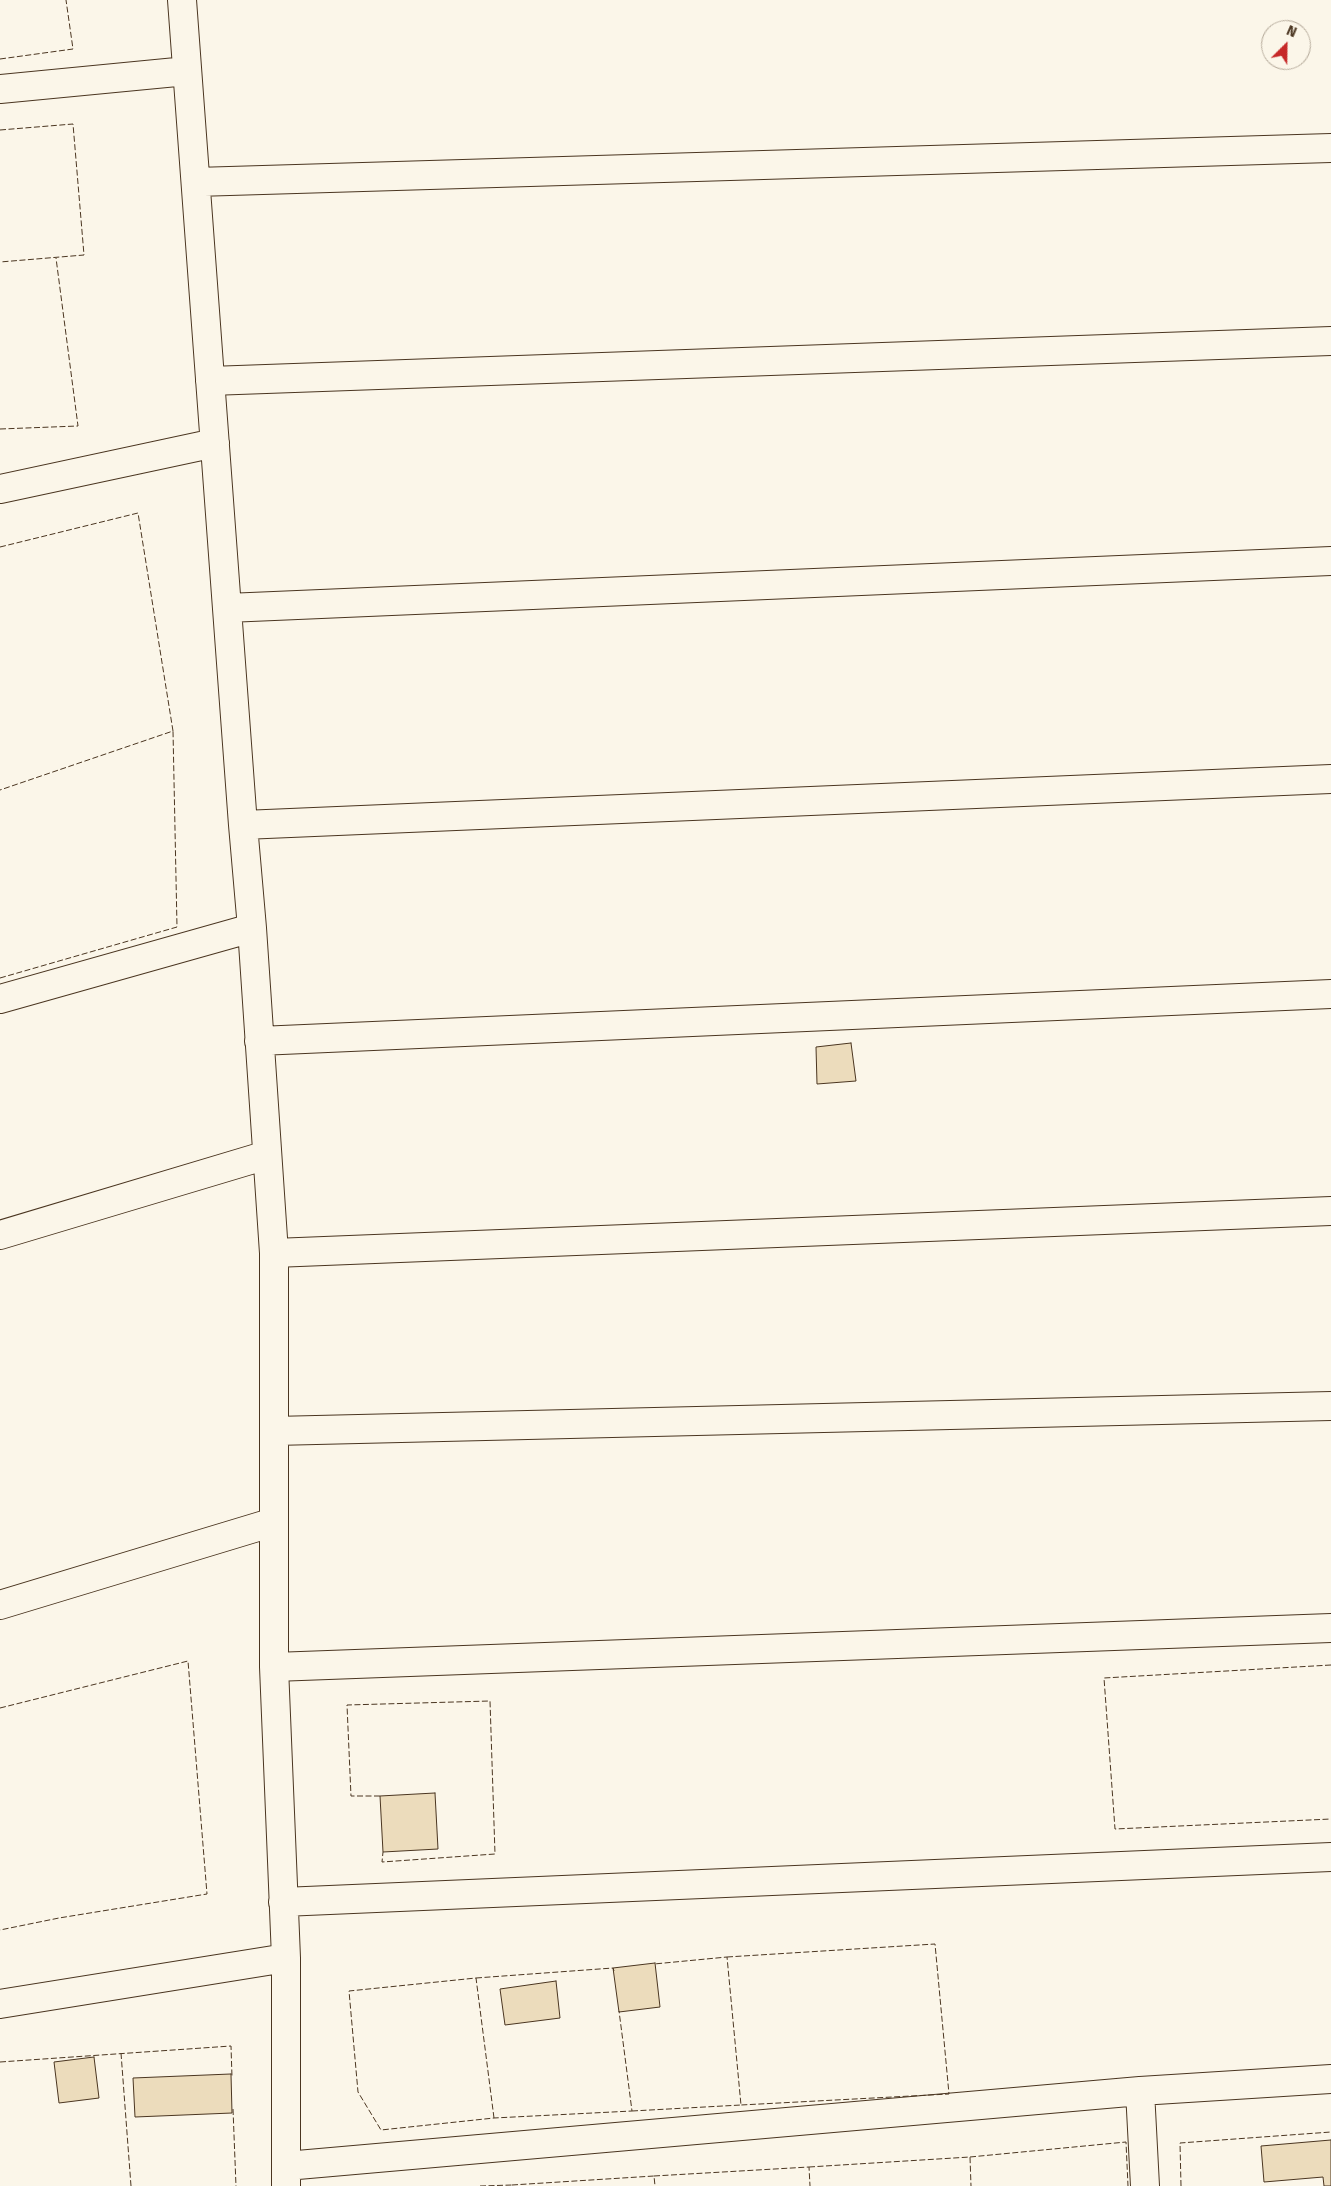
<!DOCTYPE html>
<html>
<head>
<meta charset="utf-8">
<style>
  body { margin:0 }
  #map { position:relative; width:1331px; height:2186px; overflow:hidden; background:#fbf6e9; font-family:"Fira Sans",sans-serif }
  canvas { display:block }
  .north { position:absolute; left:1261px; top:20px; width:50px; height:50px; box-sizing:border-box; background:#fbf6e9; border:1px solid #b4a999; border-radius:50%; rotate:23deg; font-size:14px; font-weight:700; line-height:20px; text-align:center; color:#4a3520 }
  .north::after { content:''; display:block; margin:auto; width:18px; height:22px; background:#c62828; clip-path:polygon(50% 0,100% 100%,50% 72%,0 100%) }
</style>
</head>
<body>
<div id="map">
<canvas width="1331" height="2186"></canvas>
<div class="north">N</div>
</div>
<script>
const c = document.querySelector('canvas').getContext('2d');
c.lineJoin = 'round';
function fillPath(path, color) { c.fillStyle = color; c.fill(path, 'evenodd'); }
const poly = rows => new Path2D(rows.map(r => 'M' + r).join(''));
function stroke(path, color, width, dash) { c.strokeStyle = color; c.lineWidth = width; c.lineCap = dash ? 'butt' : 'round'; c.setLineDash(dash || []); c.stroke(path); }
const building = poly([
  [851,1043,856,1081,817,1084,816,1047,851,1043],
  [435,1793,438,1849,383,1852,380,1796,435,1793],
  [655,1963,660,2007,619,2012,613,1968,655,1963],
  [556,1981,560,2018,505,2025,500,1989,556,1981],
  [94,2057,99,2098,59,2103,54,2062,94,2057],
  [231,2074,232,2113,135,2117,133,2078,231,2074],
  [1331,2140,1331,2186,1324,2186,1323,2177,1264,2182,1261,2146,1331,2140]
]);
const minor = poly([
  [182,0,243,825,252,928,274,1253,274,1667,286,1958,286,2186],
  [0,89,187,71],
  [196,182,1331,148],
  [210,381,1331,341],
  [0,489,215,443],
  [227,608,1331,561],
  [243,825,1331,779],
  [0,999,252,928],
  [259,1041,1331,994],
  [0,1235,267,1155],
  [274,1253,1331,1211],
  [274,1431,1331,1406],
  [0,1605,274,1522],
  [274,1667,1331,1628],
  [283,1902,1331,1857],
  [0,2004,286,1958],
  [1140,2091,1145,2186],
  [286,2166,1140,2091,1331,2079]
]);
const fence = poly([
  [0,59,73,49,66,0],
  [0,130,73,124,84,255,0,262],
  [0,429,78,426,56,258],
  [0,547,138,513,173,731,0,790],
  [0,978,177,927,173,731],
  [1331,1665,1104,1678,1115,1829,1331,1819],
  [0,1708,188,1661,207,1894,59,1918,0,1930],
  [380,1796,351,1796,347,1705,490,1701,495,1854,382,1862,383,1852],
  [727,1957,935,1944,949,2094,741,2105],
  [476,1978,613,1968,614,1971],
  [121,2053,131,2186],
  [0,2062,231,2046,232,2077],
  [233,2109,236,2186],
  [632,2111,741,2105,727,1957,654,1964],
  [494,2118,476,1978,349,1991,358,2092,381,2130,494,2118,632,2111,619,2011],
  [970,2157,1126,2142,1128,2186],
  [809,2167,970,2157,971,2186],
  [654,2176,809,2167,810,2186],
  [512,2185,654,2176,655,2186],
  [480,2186,512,2185],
  [1181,2186,1180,2143,1331,2132]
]);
fillPath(building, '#ecdcbc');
stroke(building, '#4a3520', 1);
stroke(minor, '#4a3520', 30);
stroke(minor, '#fbf6e9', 28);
stroke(fence, '#4a3520', 1, [6, 2.5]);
</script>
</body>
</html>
